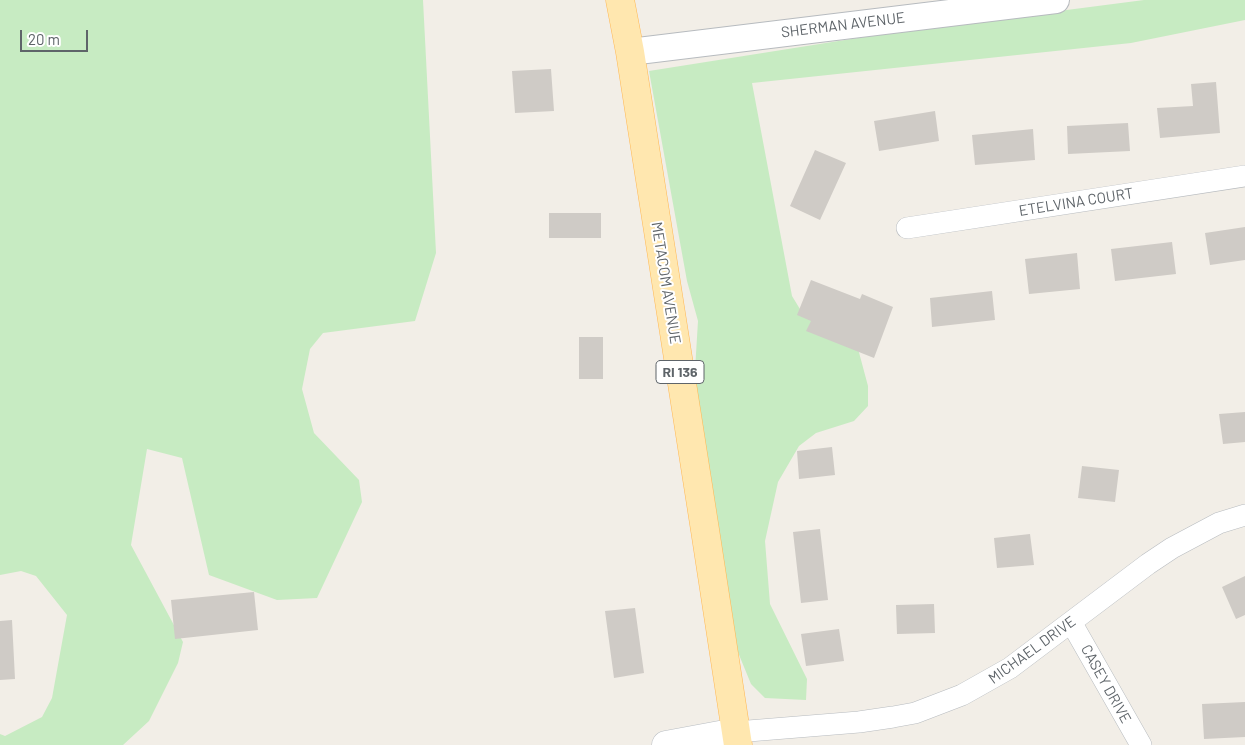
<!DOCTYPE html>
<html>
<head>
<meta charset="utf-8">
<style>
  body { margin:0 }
  #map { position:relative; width:1245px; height:745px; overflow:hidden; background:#f2eee7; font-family:Barlow,sans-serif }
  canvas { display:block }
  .scale { position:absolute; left:20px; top:30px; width:68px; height:22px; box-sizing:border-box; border:2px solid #5e6469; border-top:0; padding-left:6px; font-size:15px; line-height:18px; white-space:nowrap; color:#5e6469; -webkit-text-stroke:4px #fff; paint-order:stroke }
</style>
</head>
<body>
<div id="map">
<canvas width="1245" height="745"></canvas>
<div class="scale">20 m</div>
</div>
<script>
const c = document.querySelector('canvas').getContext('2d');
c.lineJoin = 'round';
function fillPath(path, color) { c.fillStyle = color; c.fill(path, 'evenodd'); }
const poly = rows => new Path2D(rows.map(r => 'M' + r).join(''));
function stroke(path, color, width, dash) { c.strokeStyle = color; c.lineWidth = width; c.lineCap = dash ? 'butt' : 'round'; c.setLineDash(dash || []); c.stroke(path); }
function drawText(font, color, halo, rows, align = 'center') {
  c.font = font + ' Barlow,sans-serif'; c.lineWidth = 4; c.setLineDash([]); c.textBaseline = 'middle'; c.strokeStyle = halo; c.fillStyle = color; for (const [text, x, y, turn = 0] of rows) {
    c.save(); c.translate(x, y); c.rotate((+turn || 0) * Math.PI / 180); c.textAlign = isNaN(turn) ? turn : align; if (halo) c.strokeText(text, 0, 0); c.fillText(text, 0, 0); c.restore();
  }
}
const green = poly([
  [0,0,423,0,436,253,415,321,323,333,310,349,302,389,314,433,359,480,362,502,317,598,277,600,209,575,182,458,147,449,131,545,183,642,178,663,149,721,123,745,0,745,0,734,5,736,42,717,52,698,67,615,36,576,21,571,0,575],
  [1144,0,1245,0,1245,20,1131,43,752,83,792,296,803,314,857,345,868,386,868,406,854,421,816,433,799,446,778,482,765,541,770,604,807,679,806,700,765,698,751,684,735,645,693,403,698,321,687,281,649,71,889,33]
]);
const building = poly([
  [551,69,554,111,515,113,512,71],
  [1216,82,1220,133,1160,138,1157,108,1193,106,1191,84],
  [935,111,939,141,879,151,874,121],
  [1128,123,1130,151,1068,154,1067,126],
  [1033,129,1035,160,975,165,972,135],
  [815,150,846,163,820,220,790,206],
  [549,213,601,213,601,238,549,238],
  [1245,227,1245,260,1210,265,1205,233],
  [1172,242,1176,274,1115,281,1111,249],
  [1077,253,1080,289,1029,294,1025,259],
  [811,280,860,299,862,294,893,307,874,358,806,331,811,321,797,315],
  [992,291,995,320,932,327,930,298],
  [579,337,603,337,603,379,579,379],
  [1245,412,1245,442,1223,444,1219,414],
  [832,447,835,475,799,479,797,451],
  [1082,466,1119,470,1115,502,1078,498],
  [820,529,828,600,801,603,793,532],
  [1030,534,1034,565,997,568,994,538],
  [1245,576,1245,615,1236,619,1222,587],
  [254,592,258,630,175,639,171,600],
  [934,604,935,633,897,634,896,605],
  [635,608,644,673,614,678,605,611],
  [12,620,15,679,0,680,0,621],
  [839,629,844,661,806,666,801,634],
  [1245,702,1245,737,1204,739,1202,704]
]);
const minor = poly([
  [907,228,1245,176],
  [1071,622,1141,745],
  [736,732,859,722,893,717,915,713,962,695,1010,668,1148,564,1172,548,1219,523,1245,515]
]);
const tertiary = poly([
  [630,52,1056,0]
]);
const secondary = poly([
  [666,745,736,732]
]);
const primary = poly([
  [620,0,630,52,705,530,738,745]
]);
const shields = [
  [680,372,48]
];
const shieldNames = [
  ["RI 136",680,372]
];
const streetNames = [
  ["SHERMAN AVENUE",843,25,-7],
  ["ETELVINA COURT",1076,202,-9],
  ["METACOM AVENUE",666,283,81],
  ["MICHAEL DRIVE",1032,650,-36],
  ["CASEY DRIVE",1106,684,61]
];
fillPath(green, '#c7ebc2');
fillPath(building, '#cfcbc6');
stroke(minor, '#b7bbbf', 22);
stroke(tertiary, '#b7bbbf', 28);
stroke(secondary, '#b8bdc2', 29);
stroke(primary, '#ffb753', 29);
stroke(minor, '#fff', 21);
stroke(tertiary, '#fff', 26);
stroke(secondary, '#fff', 28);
stroke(primary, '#ffe7af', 28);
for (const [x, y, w] of shields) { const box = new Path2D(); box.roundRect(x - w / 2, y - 11.5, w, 23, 4); c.fillStyle = '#fff'; c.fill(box); stroke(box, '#5e6469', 1); }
drawText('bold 14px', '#5e6469', null, shieldNames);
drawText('15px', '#5e6469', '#fff', streetNames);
</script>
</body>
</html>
